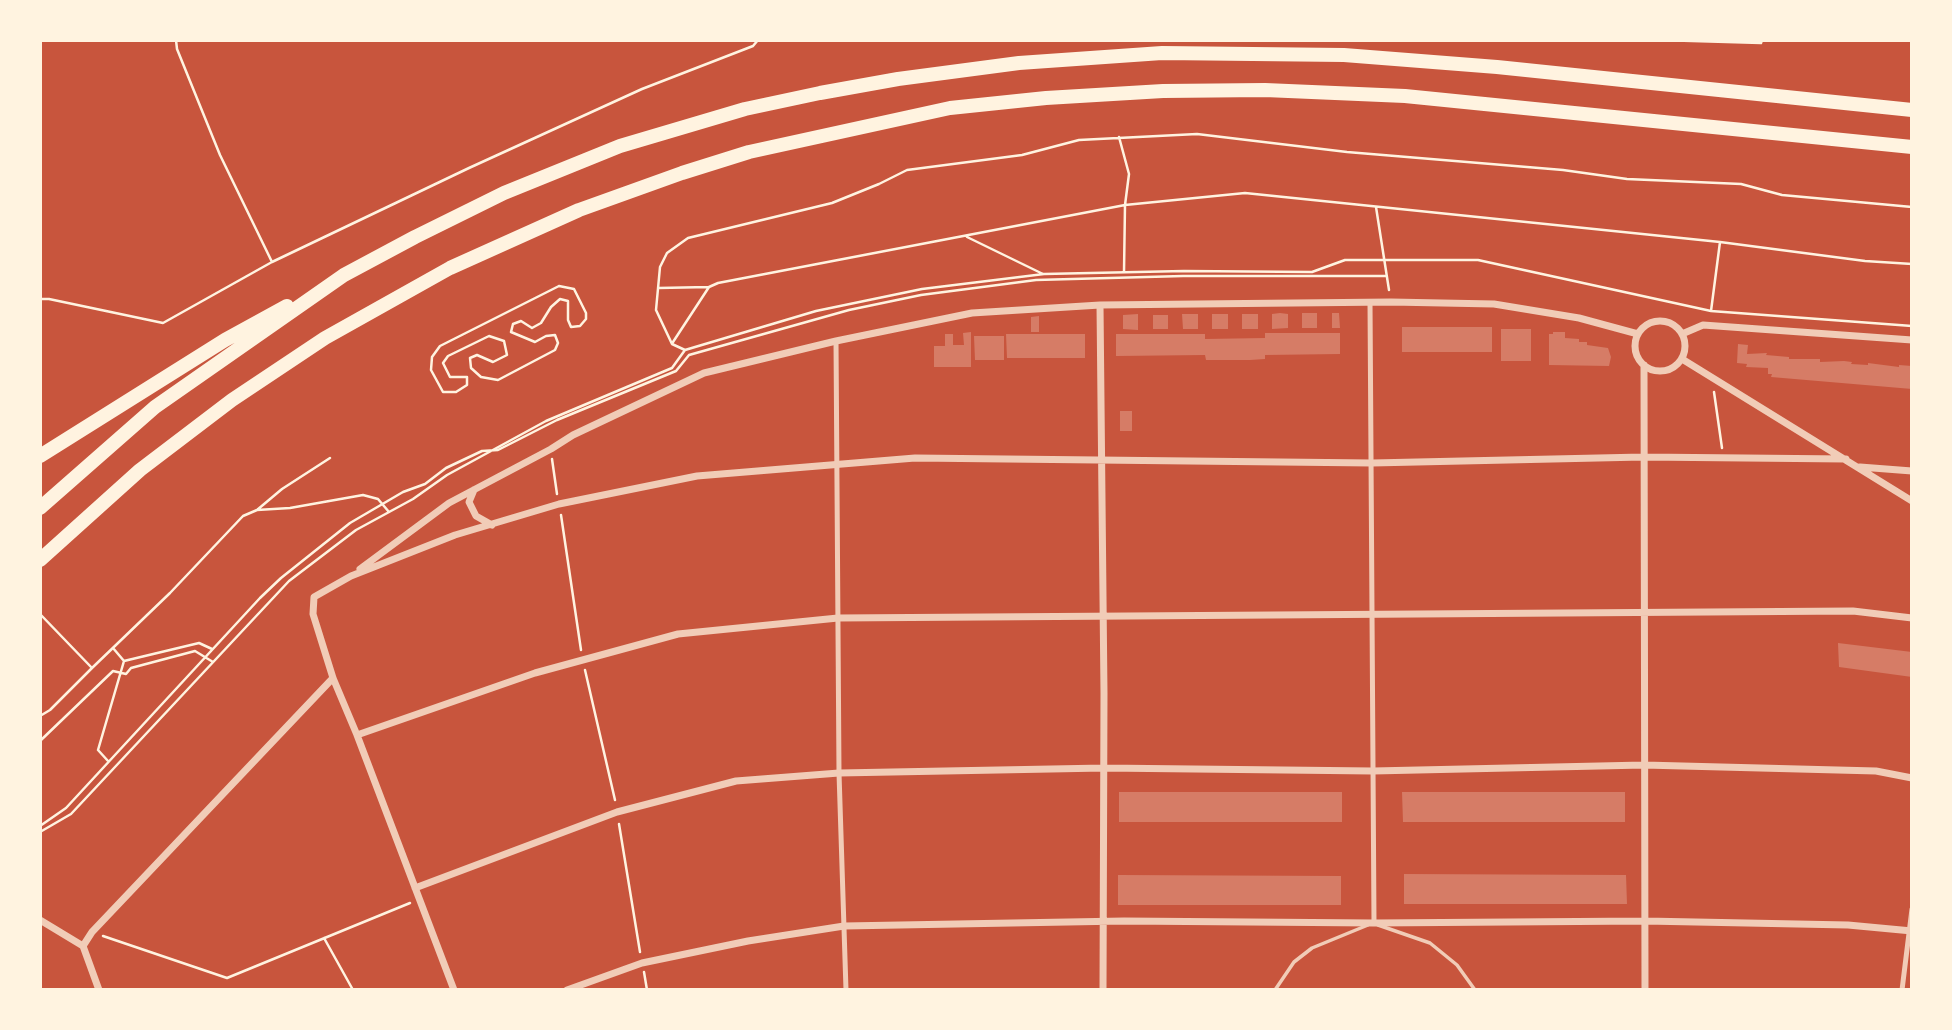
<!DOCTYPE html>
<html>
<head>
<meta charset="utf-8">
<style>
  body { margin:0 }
  #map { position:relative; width:1952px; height:1030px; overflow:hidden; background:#c8553d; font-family:"IBM Plex Sans",sans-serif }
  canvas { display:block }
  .frame { position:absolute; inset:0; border:42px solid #fff3e0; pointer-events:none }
</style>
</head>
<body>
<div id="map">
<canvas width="1952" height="1030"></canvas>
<div class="frame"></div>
</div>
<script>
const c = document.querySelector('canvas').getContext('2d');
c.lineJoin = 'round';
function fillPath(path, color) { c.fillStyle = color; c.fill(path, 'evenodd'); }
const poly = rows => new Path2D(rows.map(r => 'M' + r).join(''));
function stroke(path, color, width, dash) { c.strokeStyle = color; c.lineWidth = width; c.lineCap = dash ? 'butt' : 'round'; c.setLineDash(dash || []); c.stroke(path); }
const building = poly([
  [1280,313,1288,314,1288,328,1272,329,1272,314],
  [1302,313,1317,313,1317,328,1302,328],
  [1332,313,1339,313,1340,328,1332,328],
  [1138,314,1138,330,1123,329,1123,315],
  [1182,314,1198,314,1198,329,1183,329],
  [1212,314,1228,314,1228,329,1212,329],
  [1242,314,1258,314,1258,329,1242,329],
  [1153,315,1168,315,1168,329,1153,329],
  [1039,316,1039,332,1031,332,1031,317],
  [1402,327,1492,327,1492,352,1402,352],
  [1501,329,1531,329,1531,361,1501,361],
  [971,332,971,367,934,367,934,346,945,346,945,334,953,334,953,345,964,345,963,333],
  [1553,332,1565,332,1565,338,1579,339,1579,342,1587,342,1587,345,1608,348,1611,357,1609,366,1549,365,1549,334,1553,334],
  [1265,333,1340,333,1340,354,1265,355,1265,359,1250,360,1206,360,1205,355,1116,356,1116,334,1205,334,1205,339,1265,338],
  [1006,334,1085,334,1085,358,1007,358],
  [974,336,1004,336,1004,360,975,360],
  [1738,344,1748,345,1747,354,1767,353,1766,355,1789,357,1789,359,1820,359,1820,362,1844,361,1852,362,1851,364,1868,365,1868,363,1899,367,1899,365,1912,366,1912,389,1771,377,1772,374,1768,374,1768,368,1746,367,1747,364,1737,363],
  [1120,411,1132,411,1132,431,1120,431],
  [1838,643,1912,652,1912,677,1839,667],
  [1119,792,1342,792,1342,822,1119,822],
  [1402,792,1625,792,1625,822,1403,822],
  [1404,874,1626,875,1627,904,1404,904],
  [1118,875,1341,876,1341,905,1118,905]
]);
const path = poly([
  [176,40,177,49,220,155,272,262],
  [1658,40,1761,43,1762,40],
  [1119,137,1129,174,1125,205,1124,272],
  [1376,207,1389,290],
  [967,237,1043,274],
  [559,286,574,289,586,313,586,319,580,326,571,327,568,320,568,301,560,299,551,307,541,323,532,328,521,321,513,324,511,332,535,342,546,336,555,335,558,343,555,350,498,380,481,377,471,368,470,358,477,355,493,362,507,355,504,341,489,336,448,356,443,363,450,377,467,377,467,385,456,392,443,392,431,370,432,357,440,346,559,286],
  [658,288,709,287],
  [40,299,49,299,163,323,272,262,469,168,642,89,753,46,758,40],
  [1711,311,1720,242],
  [673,342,709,287,718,283,1125,205,1245,193,1720,242,1865,261,1912,264],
  [685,350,672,344,656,310,660,267,667,253,688,238,832,203,879,184,907,170,1022,155,1079,140,1197,134,1347,152,1563,170,1627,179,1741,184,1782,195,1912,207],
  [1714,392,1722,448],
  [552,459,557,494],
  [257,510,282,489,330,458],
  [561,515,581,650],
  [40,614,92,668,50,710,40,716],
  [113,648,124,661],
  [92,668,170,593,243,516,257,510,290,508,363,495,378,499,389,512],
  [585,670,615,800],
  [40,741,113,671,126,674,131,668,195,651,213,662],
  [108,761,98,750,124,661,199,643,212,649],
  [619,824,640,952],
  [40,826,66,808,260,598,281,578,350,523,403,492,425,484,446,468,482,451,498,450,557,420,676,371,689,355,849,310,921,295,1036,280,1183,276,1386,276],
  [40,832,71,814,289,581,356,530,413,499,447,475,546,421,672,368,685,350,816,311,922,289,1044,274,1184,271,1312,272,1345,260,1478,260,1711,311,1912,326],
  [103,936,227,978,410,903],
  [324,938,353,990],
  [644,972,647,990]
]);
const service = poly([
  [1378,925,1430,943,1457,965,1475,990],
  [1275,990,1294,962,1312,948,1368,925]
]);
const pedestrian = poly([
  [1370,302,1374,923],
  [836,341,839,773,846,990],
  [1902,990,1912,909]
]);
const minor = poly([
  [1100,305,1104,693,1103,990],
  '1635 346a25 25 0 1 1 50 0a25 25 0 1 1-50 0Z',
  [1682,334,1703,325,1912,340],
  [1682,359,1912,501],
  [1644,365,1645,990],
  [1860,467,1912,471],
  [474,490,469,502,476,516,492,525],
  [360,569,449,503,551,449,573,435,704,373,836,341,972,313,1100,305,1391,302,1494,304,1579,318,1638,334],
  [357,735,535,673,678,634,838,618,1853,611,1912,618],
  [415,888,617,812,736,781,839,773,1104,768,1373,771,1644,765,1876,771,1912,778],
  [40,920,83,946],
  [99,990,83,946,92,932,333,678],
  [454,990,357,735,333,678,313,614,314,597,351,576,455,535,559,504,697,476,915,458,1372,463,1643,457,1846,459],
  [567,990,642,963,748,941,844,926,1124,921,1374,923,1645,921,1848,925,1912,931]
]);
const motorway = poly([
  [40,456,225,340,287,306],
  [40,508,155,407,344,275,415,237,504,193,620,146,745,109,820,93,898,79,1019,63,1162,53,1344,55,1497,67,1912,110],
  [40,560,140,470,232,400,325,338,450,268,579,210,682,173,749,152,950,108,1046,98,1163,91,1265,90,1405,96,1912,147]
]);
fillPath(building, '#d67c66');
stroke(path, '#fff3e0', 2.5);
stroke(service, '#f1ccb7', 3.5);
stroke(pedestrian, '#f1ccb7', 5);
stroke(minor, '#f1ccb7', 7);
stroke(motorway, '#fff3e0', 14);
</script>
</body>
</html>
